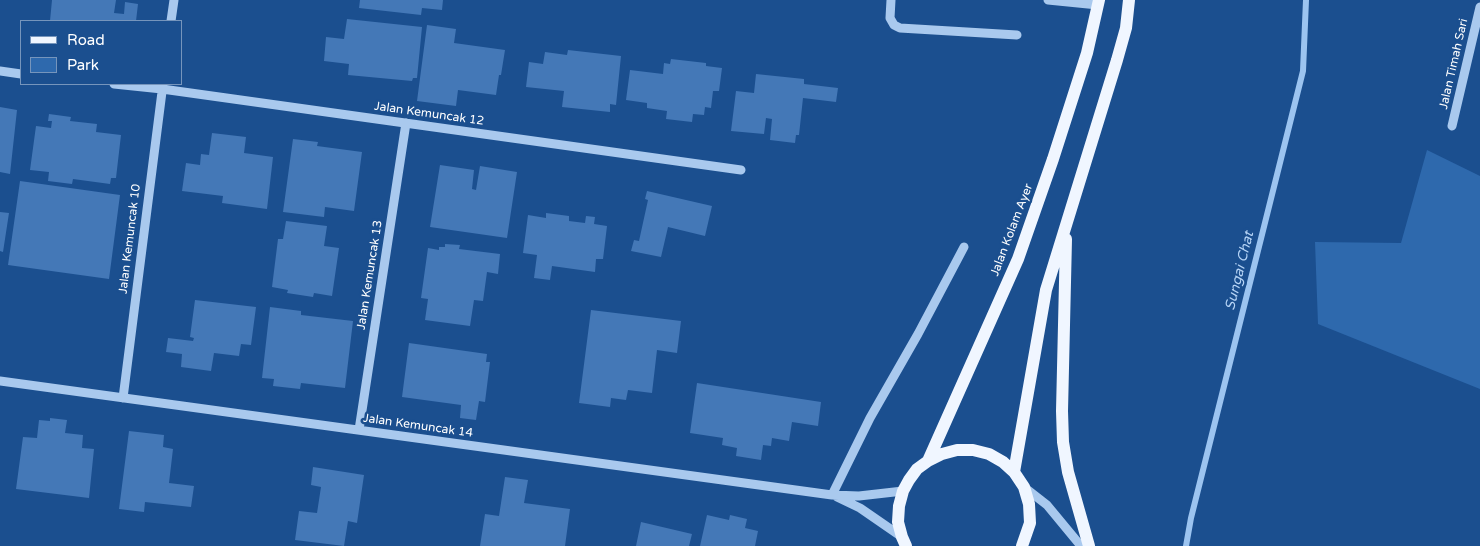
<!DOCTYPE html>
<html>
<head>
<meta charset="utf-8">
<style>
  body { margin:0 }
  #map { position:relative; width:1480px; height:546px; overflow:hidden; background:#1b4f8f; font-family:"Varela Round",sans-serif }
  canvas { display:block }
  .legend { position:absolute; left:20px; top:20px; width:162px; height:65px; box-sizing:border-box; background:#1b4f8f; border:1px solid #7695bc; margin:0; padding:6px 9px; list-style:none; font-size:15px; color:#fff }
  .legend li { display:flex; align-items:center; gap:10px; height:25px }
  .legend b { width:25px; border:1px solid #7695bc }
</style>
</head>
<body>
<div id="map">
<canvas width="1480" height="546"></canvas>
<ul class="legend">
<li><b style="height:6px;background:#f0f6ff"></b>Road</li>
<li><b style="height:14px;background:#2e69ad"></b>Park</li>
</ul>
</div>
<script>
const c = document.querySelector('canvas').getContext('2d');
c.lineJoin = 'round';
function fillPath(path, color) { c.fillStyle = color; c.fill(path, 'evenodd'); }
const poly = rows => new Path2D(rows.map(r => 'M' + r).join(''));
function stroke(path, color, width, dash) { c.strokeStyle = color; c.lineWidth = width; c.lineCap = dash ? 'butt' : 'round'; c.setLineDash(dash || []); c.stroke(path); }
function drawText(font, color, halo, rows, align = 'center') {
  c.font = font + ' "Varela Round",sans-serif'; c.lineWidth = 5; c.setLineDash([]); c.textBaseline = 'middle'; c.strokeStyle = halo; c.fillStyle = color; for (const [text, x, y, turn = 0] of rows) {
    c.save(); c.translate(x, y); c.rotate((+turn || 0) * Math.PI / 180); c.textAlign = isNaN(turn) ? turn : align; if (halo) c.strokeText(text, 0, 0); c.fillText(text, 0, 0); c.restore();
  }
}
const green = poly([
  [1427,150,1480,176,1480,389,1318,324,1315,242,1401,243]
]);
const stream = poly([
  [1186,546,1191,518,1303,71,1306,0]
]);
const building = poly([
  [52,0,116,0,114,13,124,14,125,2,138,4,136,21,50,21],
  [360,0,443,0,442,10,422,8,421,15,359,8],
  [347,19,422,27,417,78,413,78,412,81,348,75,349,64,324,61,326,37,344,39],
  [427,25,456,29,454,43,505,50,501,75,499,75,496,95,458,90,456,106,417,101],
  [568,50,621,56,616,105,610,104,610,112,562,107,564,91,526,87,529,62,543,64,545,52,567,55],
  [671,59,706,63,706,66,722,68,719,91,713,91,711,108,705,107,704,115,693,114,692,122,666,119,667,111,647,108,647,103,626,100,630,70,663,74,664,63,670,64],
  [756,74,804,79,804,84,838,88,836,102,803,98,799,135,796,135,795,143,770,140,772,119,766,118,764,134,731,131,736,91,754,93],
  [0,107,17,110,10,174,0,172],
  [49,114,71,117,70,121,97,124,96,132,121,135,116,178,111,178,110,184,73,179,72,184,48,181,49,172,30,170,36,126,51,128,52,121,48,121],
  [212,133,246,137,244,153,273,157,267,209,222,203,223,196,182,191,186,163,200,165,201,154,209,155],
  [293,139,318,142,317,146,362,152,354,211,325,207,324,217,283,212],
  [440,165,474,170,472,189,476,190,480,166,517,172,507,238,430,227],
  [20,181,120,195,109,279,8,265],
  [647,191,712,206,705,236,668,227,661,257,631,251,634,240,639,241,648,200,645,199],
  [0,212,9,213,3,252,0,251],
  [546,213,569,216,569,221,585,223,586,216,595,217,594,224,607,226,603,259,596,259,595,272,552,266,550,280,534,278,537,255,523,253,528,215,546,218],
  [286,221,327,226,324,246,339,248,332,296,314,293,313,297,287,293,288,290,272,287,278,239,283,239],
  [445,244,460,245,459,249,500,254,498,274,487,272,483,301,474,300,470,326,425,320,428,299,421,298,428,248,439,250,439,247,445,247],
  [195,300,256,307,251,345,241,344,239,356,214,353,211,371,181,367,182,354,166,352,168,338,193,341,194,338,190,337],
  [270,307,301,311,301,315,353,321,345,388,301,383,300,389,273,386,274,379,262,378],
  [591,310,681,321,677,353,657,350,652,393,628,390,626,400,611,398,610,407,579,403],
  [409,343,487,354,486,362,490,362,485,402,479,401,476,420,460,418,461,405,402,397],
  [697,383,821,402,818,426,792,422,789,441,772,438,771,446,763,445,761,460,736,456,737,448,722,445,723,438,690,433],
  [50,418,67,420,65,433,83,435,82,448,94,449,89,498,16,489,23,437,37,438,39,420,50,421],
  [129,431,164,435,163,447,173,449,169,483,194,486,191,507,145,502,144,512,119,509],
  [313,467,364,475,357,523,348,521,344,546,295,540,299,511,317,513,321,487,311,485],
  [505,477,528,480,524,503,570,509,565,546,480,546,485,514,499,516],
  [707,515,729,520,730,515,747,519,745,528,758,531,755,546,700,546],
  [641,522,692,534,689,546,636,546]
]);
const minor = poly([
  [891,0,890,18,894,25,900,28,1017,35],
  [1048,0,1098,5],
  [171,21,174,0],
  [0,71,21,74],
  [114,84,162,89,741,170],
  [1452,126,1480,7],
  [0,381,832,495,859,496,903,491],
  [123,398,163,84],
  [359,430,406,123],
  [1024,487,1047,505,1081,546],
  [832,495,870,418,918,334,964,247],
  [837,497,860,508,902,537]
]);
const major = poly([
  [1066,239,1062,411,1063,442,1068,472,1089,546],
  [928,461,1018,259,1053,159,1087,53,1099,0],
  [1014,472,1046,290,1117,60,1126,28,1129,0],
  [906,546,902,537,898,522,899,506,903,491,909,480,917,469,928,461,942,454,957,450,973,450,989,454,1003,462,1014,472,1024,487,1029,504,1030,523,1022,546]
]);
const streetNames = [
  ["Jalan Timah Sari",1454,64,-77],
  ["Jalan Kemuncak 12",429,114,8],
  ["Jalan Kolam Ayer",1012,230,-69],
  ["Jalan Kemuncak 10",130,239,-83],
  ["Jalan Kemuncak 13",370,275,-81],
  ["Jalan Kemuncak 14",418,426,8]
];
const waterNames = [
  ["Sungai Chat",1240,271,-76]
];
fillPath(green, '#2e69ad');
stroke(stream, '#9cc4f0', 6);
fillPath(building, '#4478b7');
stroke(minor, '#a9c9ee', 9);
stroke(major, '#f0f6ff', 12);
drawText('12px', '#fff', '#1b4f8f', streetNames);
drawText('italic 14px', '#b5d3f5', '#1b4f8f', waterNames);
</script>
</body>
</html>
